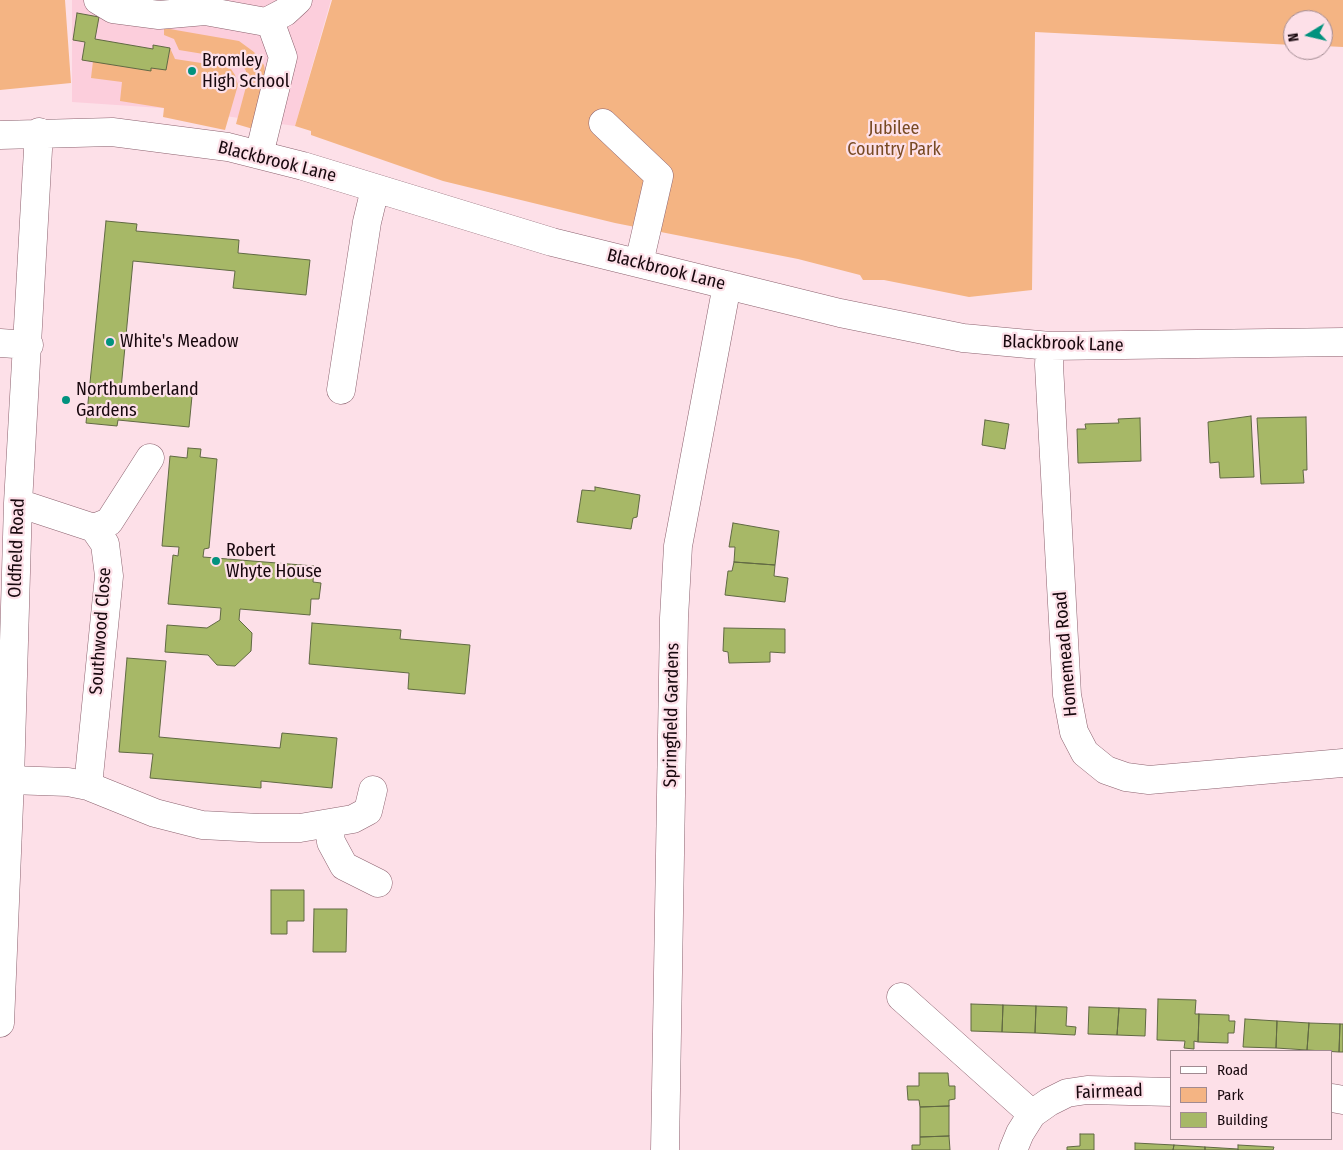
<!DOCTYPE html>
<html>
<head>
<meta charset="utf-8">
<style>
  body { margin:0 }
  #map { position:relative; width:1343px; height:1150px; overflow:hidden; background:#fde0e8; font-family:"Fira Sans Condensed",sans-serif }
  canvas { display:block }
  .legend { position:absolute; left:1170px; top:1050px; width:162px; height:90px; box-sizing:border-box; background:#fde0e8; border:1px solid #a18a91; margin:0; padding:6px 9px; list-style:none; font-size:15px; color:#18080e }
  .legend li { display:flex; align-items:center; gap:10px; height:25px }
  .legend b { width:25px; border:1px solid #a18a91 }
  .north { position:absolute; left:1283px; top:10px; width:50px; height:50px; box-sizing:border-box; background:#fde0e8; border:1px solid #a18a91; border-radius:50%; rotate:261deg; font-size:14px; font-weight:700; line-height:20px; text-align:center; color:#18080e }
  .north::after { content:''; display:block; margin:auto; width:18px; height:22px; background:#01927e; clip-path:polygon(50% 0,100% 100%,50% 72%,0 100%) }
</style>
</head>
<body>
<div id="map">
<canvas width="1343" height="1150"></canvas>
<ul class="legend">
<li><b style="height:6px;background:#fff"></b>Road</li>
<li><b style="height:14px;background:#f4b483"></b>Park</li>
<li><b style="height:14px;background:#a7b867"></b>Building</li>
</ul>
<div class="north">N</div>
</div>
<script>
const c = document.querySelector('canvas').getContext('2d');
c.lineJoin = 'round';
function fillPath(path, color) { c.fillStyle = color; c.fill(path, 'evenodd'); }
const poly = rows => new Path2D(rows.map(r => 'M' + r).join(''));
function stroke(path, color, width, dash) { c.strokeStyle = color; c.lineWidth = width; c.lineCap = dash ? 'butt' : 'round'; c.setLineDash(dash || []); c.stroke(path); }
function drawText(font, color, halo, rows, align = 'center') {
  c.font = font + ' "Fira Sans Condensed",sans-serif'; c.lineWidth = 4.5; c.setLineDash([]); c.textBaseline = 'middle'; c.strokeStyle = halo; c.fillStyle = color; for (const [text, x, y, turn = 0] of rows) {
    c.save(); c.translate(x, y); c.rotate((+turn || 0) * Math.PI / 180); c.textAlign = isNaN(turn) ? turn : align; if (halo) c.strokeText(text, 0, 0); c.fillText(text, 0, 0); c.restore();
  }
}
const built = poly([
  [72,0,331,0,295,126,176,109,72,102]
]);
const green = poly([
  [0,0,65,0,71,83,0,90],
  [332,0,1343,0,1343,47,1323,46,1323,20,1293,20,1293,45,1035,32,1032,290,969,297,884,280,863,280,860,275,798,259,615,223,443,181,311,135,311,131,295,126],
  [164,28,239,41,254,52,264,65,266,78,253,129,236,124,247,83,246,71,242,64,234,59,179,50,174,39,164,35],
  [170,48,175,59,221,66,231,69,235,75,238,85,225,130,163,117,164,108,120,101,122,82,91,78,93,61,150,71,151,68,166,70]
]);
const building = poly([
  [77,13,99,17,95,39,153,49,153,45,170,48,166,70,151,68,151,71,82,60,85,42,73,40,77,13],
  [106,221,137,224,136,231,239,240,238,253,310,260,306,295,233,288,235,271,133,261,121,389,192,396,189,427,118,420,117,426,86,423,106,221],
  [1251,416,1254,477,1220,478,1219,462,1210,463,1208,422,1251,416],
  [1306,417,1307,470,1303,470,1304,483,1261,484,1257,418,1306,417],
  [1140,418,1141,461,1078,463,1077,429,1086,429,1085,424,1119,423,1118,419,1140,418],
  [985,420,1009,424,1005,449,982,445,985,420],
  [188,448,201,449,200,457,217,459,209,548,204,549,203,557,314,566,313,582,321,583,319,599,311,599,310,615,240,609,239,620,252,633,251,651,235,666,217,665,208,655,165,652,167,625,207,628,220,620,221,608,168,604,173,555,178,556,179,547,162,546,170,456,187,458,188,448],
  [595,487,640,495,637,517,633,518,631,529,577,522,582,490,595,491,595,487],
  [733,523,779,531,775,565,734,562,735,547,729,547,733,523],
  [734,562,775,565,774,576,788,578,785,602,725,595,728,571,732,571,734,562],
  [312,623,401,630,400,639,470,645,465,694,408,689,409,673,309,664,312,623],
  [724,628,785,629,785,653,770,652,770,662,729,663,728,652,723,651,724,628],
  [127,658,166,661,159,737,280,748,282,733,337,738,332,788,261,781,261,788,150,778,153,754,119,752,127,658],
  [271,890,304,890,304,921,287,921,287,934,271,934,271,890],
  [314,909,347,909,346,952,313,952,314,909],
  [1158,999,1196,1000,1195,1014,1199,1014,1198,1042,1194,1041,1194,1049,1184,1048,1185,1041,1157,1040,1158,999],
  [971,1004,1003,1005,1002,1032,971,1031,971,1004],
  [1003,1005,1036,1006,1035,1033,1002,1032,1003,1005],
  [1036,1006,1067,1007,1066,1026,1076,1027,1075,1035,1035,1033,1036,1006],
  [1089,1007,1119,1008,1117,1035,1088,1034,1089,1007],
  [1119,1008,1146,1009,1145,1036,1117,1035,1119,1008],
  [1199,1014,1229,1015,1229,1021,1235,1021,1234,1033,1228,1033,1228,1043,1198,1042,1199,1014],
  [1245,1019,1277,1021,1276,1048,1243,1047,1245,1019],
  [1277,1021,1309,1023,1307,1050,1276,1048,1277,1021],
  [1309,1023,1340,1024,1339,1052,1307,1050,1309,1023],
  [1340,1024,1343,1024,1343,1052,1339,1052,1340,1024],
  [919,1073,948,1073,949,1086,955,1086,955,1099,949,1100,949,1106,920,1107,919,1100,908,1100,907,1086,919,1086,919,1073],
  [949,1106,949,1136,920,1137,920,1107,949,1106],
  [1080,1134,1094,1134,1094,1150,1067,1150,1067,1147,1080,1146,1080,1134],
  [949,1136,950,1150,912,1150,912,1145,920,1145,920,1137,949,1136],
  [1135,1143,1174,1145,1173,1150,1135,1150,1135,1143],
  [1174,1145,1205,1147,1205,1150,1173,1150,1174,1145],
  [1238,1145,1274,1147,1273,1150,1238,1150,1238,1145],
  [1205,1147,1238,1149,1238,1150,1205,1150,1205,1147]
]);
const minor = poly([
  [98,0,113,9,159,15,205,11],
  [201,0,205,11,266,22,285,12,298,0],
  [603,123,659,176,639,263],
  [0,135,112,132,228,147,303,166,552,242,840,313,963,338,1050,346,1343,342],
  [259,155,283,57,270,21],
  [0,343,29,345],
  [1050,346,1049,365,1067,695,1074,732,1085,753,1106,770,1126,777,1149,780,1343,763],
  [341,390,367,222,375,189],
  [18,503,94,528,105,544,109,576,88,786],
  [94,528,109,522,150,458],
  [10,780,68,782,88,786,155,813,202,825,259,828,300,828,353,819,368,811,373,790],
  [329,824,331,842,344,866,378,883],
  [901,997,1032,1114],
  [0,1023,10,780,18,503,39,132],
  [1332,1098,1343,1100],
  [665,1150,674,618,678,546,727,285],
  [1013,1150,1020,1133,1032,1114,1049,1102,1067,1093,1087,1090,1172,1092]
]);
const markers = [
  [192,71,5,"#01927e"],
  [110,342,5,"#01927e"],
  [66,400,5,"#01927e"],
  [216,561,5,"#01927e"]
];
const poiNames = [
  ["Bromley",202,61],
  ["High School",202,82],
  ["White's Meadow",120,342],
  ["Northumberland",76,390],
  ["Gardens",76,411],
  ["Robert",226,551],
  ["Whyte House",226,572]
];
const parkNames = [
  ["Jubilee",894,129],
  ["Country Park",894,150]
];
const streetNames = [
  ["Blackbrook Lane",277,162,14],
  ["Blackbrook Lane",666,270,14],
  ["Blackbrook Lane",1063,344,2],
  ["Oldfield Road",17,548,-88],
  ["Southwood Close",101,631,-86],
  ["Homemead Road",1066,654,-95],
  ["Springfield Gardens",672,715,-89],
  ["Fairmead",1109,1092,-2]
];
fillPath(built, '#fccedc');
fillPath(green, '#f4b483');
fillPath(building, '#a7b867');
stroke(building, '#616943', 1);
stroke(minor, '#8c626f', 29);
stroke(minor, '#fff', 28);
for (const [x, y, r, color] of markers) { const dot = new Path2D(); dot.arc(x, y, r, 0, 2 * Math.PI); c.fillStyle = color; c.fill(dot); stroke(dot, '#fde0e8', 2); }
drawText('18px', '#18080e', '#fde0e8', poiNames, 'left');
drawText('18px', '#784a23', '#fde0e8', parkNames);
drawText('18px', '#18080e', '#fde0e8', streetNames);
</script>
</body>
</html>
